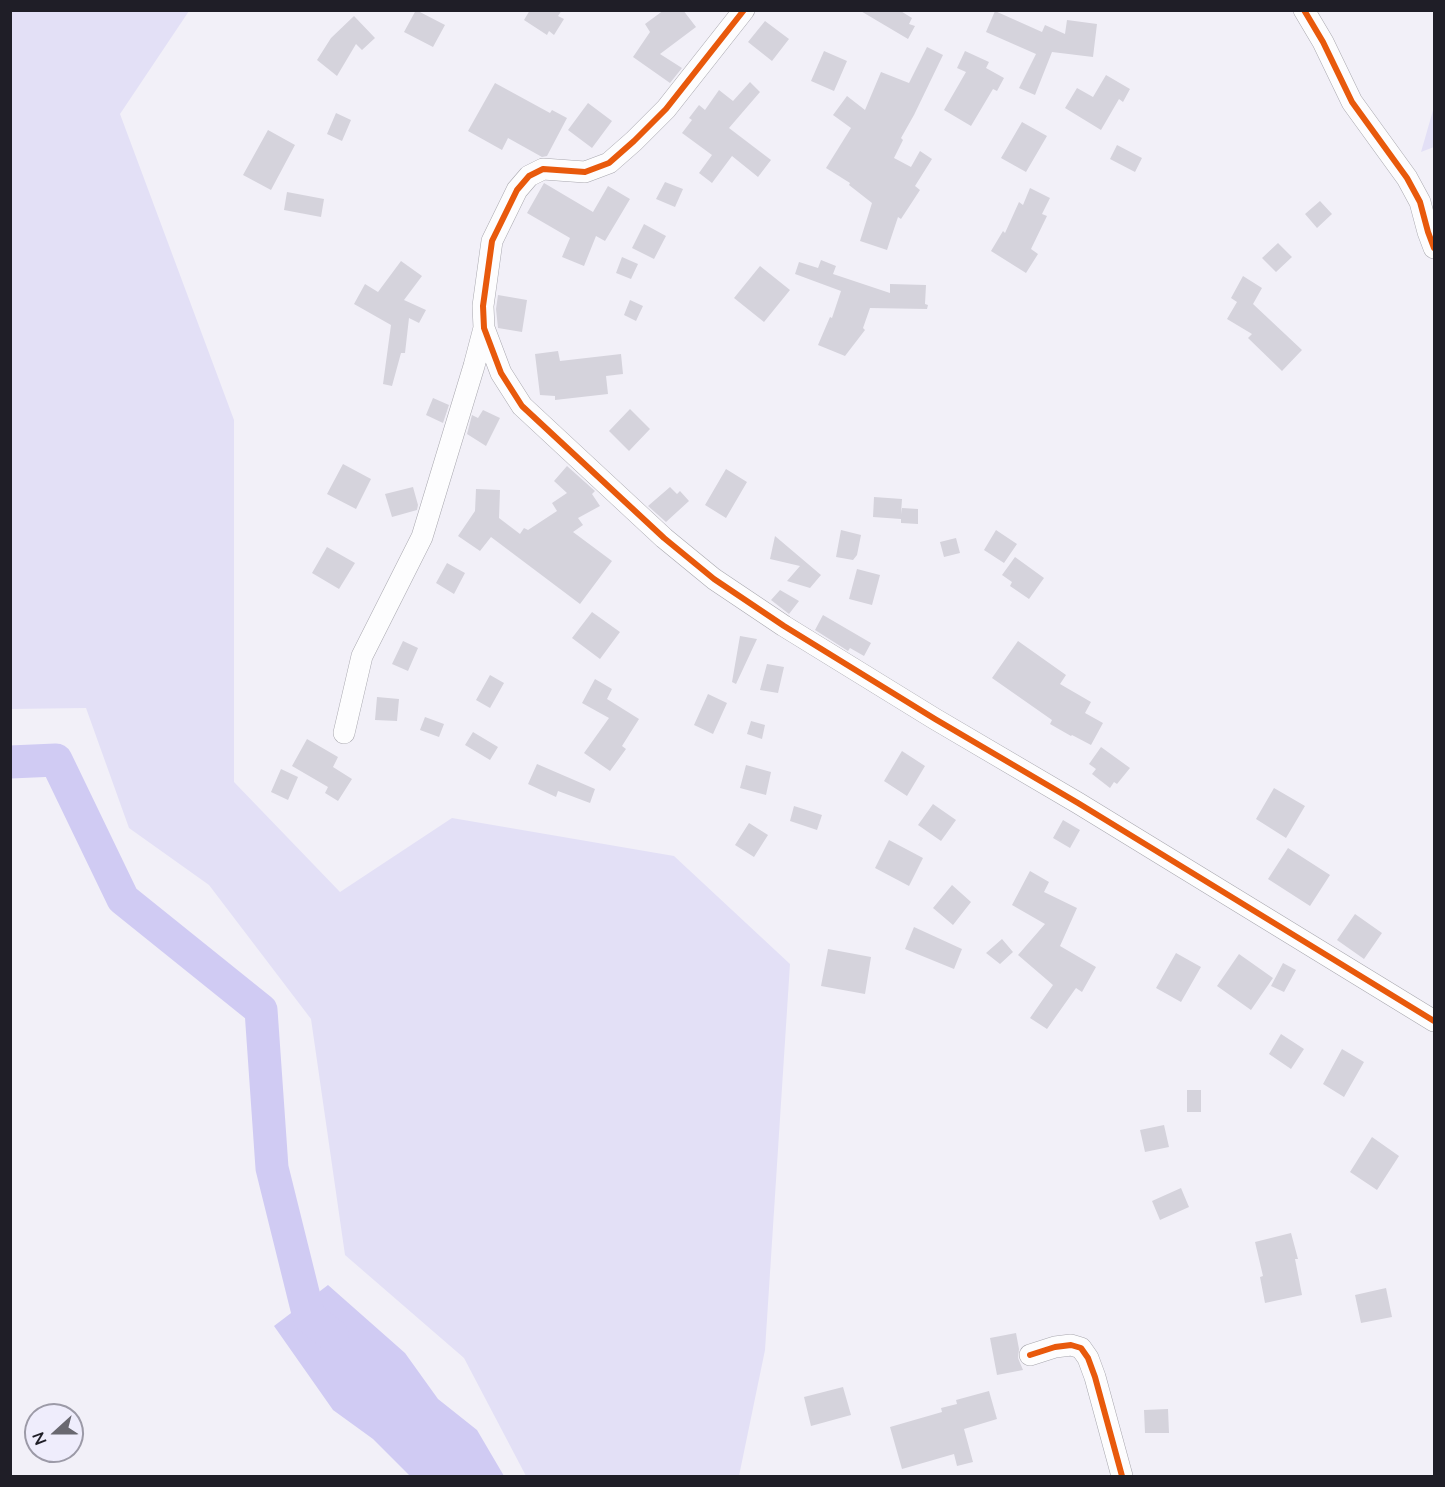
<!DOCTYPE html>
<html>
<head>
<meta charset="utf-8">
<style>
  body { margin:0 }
  #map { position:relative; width:1445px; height:1487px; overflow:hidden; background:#f2f0f8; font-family:Lato,sans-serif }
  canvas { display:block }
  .frame { position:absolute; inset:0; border:12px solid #1f1e27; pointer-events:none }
  .north { position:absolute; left:24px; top:1403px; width:60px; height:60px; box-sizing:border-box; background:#efedfc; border:2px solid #9c9aa7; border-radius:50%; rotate:249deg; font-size:16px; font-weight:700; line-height:24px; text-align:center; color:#1f1e27 }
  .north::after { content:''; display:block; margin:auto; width:21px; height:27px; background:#696870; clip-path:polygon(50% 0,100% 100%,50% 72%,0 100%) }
</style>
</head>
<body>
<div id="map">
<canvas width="1445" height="1487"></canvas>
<div class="frame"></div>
<div class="north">N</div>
</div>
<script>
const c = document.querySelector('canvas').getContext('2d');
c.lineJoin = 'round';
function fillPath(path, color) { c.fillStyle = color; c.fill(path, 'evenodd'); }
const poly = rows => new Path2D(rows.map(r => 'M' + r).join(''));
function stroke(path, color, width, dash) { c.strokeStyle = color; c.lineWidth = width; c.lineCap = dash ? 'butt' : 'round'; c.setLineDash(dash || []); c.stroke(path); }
const green = poly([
  [10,11,189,11,120,114,234,420,234,782,340,892,452,818,674,856,790,964,765,1350,739,1476,526,1476,464,1358,345,1255,311,1019,209,885,129,828,86,708,11,709],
  [1434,107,1434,147,1421,152]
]);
const water = poly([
  [328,1285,405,1353,438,1399,477,1430,504,1476,410,1476,373,1439,333,1410,274,1326]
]);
const river = poly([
  [10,762,56,760,123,899,261,1010,272,1168,309,1317,332,1335]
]);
const building = poly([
  [416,10,445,25,433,47,404,32],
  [530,10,562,10,558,16,564,19,554,35,549,31,547,35,524,20],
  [664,10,683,10,696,27,660,54,682,68,670,83,633,57,650,32,645,24],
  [859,10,899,10,912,18,909,24,915,26,908,39],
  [995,11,1042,32,1045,25,1065,34,1067,20,1097,24,1093,57,1052,52,1035,95,1019,88,1036,54,986,32],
  [354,16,375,38,362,50,356,44,337,76,317,60,331,38],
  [765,21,789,39,772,61,748,42],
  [927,47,943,55,914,115,901,138,903,140,894,158,911,167,920,151,932,159,915,186,920,190,901,219,898,217,887,250,860,241,872,203,849,185,850,183,826,168,851,128,833,115,847,96,865,110,881,72,909,83],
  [824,51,847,61,834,91,811,81],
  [965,51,989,62,986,68,1004,78,997,91,993,89,971,126,944,110,966,72,957,68],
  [1106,75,1130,89,1123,102,1119,99,1101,130,1065,108,1077,88,1093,97],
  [750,82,760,92,729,128,771,160,758,177,732,156,712,183,699,173,712,155,682,133,692,120,689,118,699,105,705,110,719,90,733,101],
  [495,83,550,113,552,110,567,118,547,156,542,157,508,138,502,150,468,131],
  [588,103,612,121,592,148,568,130],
  [336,113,351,120,342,141,327,134],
  [1022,122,1047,136,1026,172,1001,158],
  [268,130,295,145,271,190,243,175],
  [1117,145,1142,158,1135,172,1110,159],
  [665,182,683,189,675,207,656,199],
  [544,183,593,212,608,186,630,199,605,241,596,236,584,266,562,257,570,238,527,213],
  [1030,188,1050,198,1042,214,1047,216,1031,249,1038,254,1026,273,991,251,1003,231,1005,233,1019,202,1023,205],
  [287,192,324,199,321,217,284,210],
  [1320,201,1332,214,1317,228,1305,214],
  [644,224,666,236,654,259,632,248],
  [1278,243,1292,257,1276,272,1262,258],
  [622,257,638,264,631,279,616,273],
  [821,260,836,266,833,274,890,293,890,284,926,285,925,304,928,305,927,309,870,308,863,328,865,330,845,356,818,345,830,317,832,318,841,291,795,274,799,262,818,268],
  [401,261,422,276,404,300,426,310,419,323,409,318,405,353,401,353,392,386,383,384,391,325,354,304,365,284,378,292],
  [760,266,790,290,764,322,734,298],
  [1243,276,1262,288,1253,304,1302,350,1282,371,1248,338,1252,334,1227,319,1237,302,1231,298],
  [498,295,527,300,522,332,498,328,496,309],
  [630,300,643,306,636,321,624,315],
  [558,351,560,361,621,354,623,374,606,376,608,394,555,400,555,396,540,395,535,354],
  [433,398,449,405,443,423,426,415],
  [630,409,650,429,629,451,609,431],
  [483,410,500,418,486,446,467,434,472,415,478,418],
  [343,464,371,479,356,509,327,494],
  [567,466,595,491,592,494,600,506,578,518,583,525,573,532,612,561,580,604,491,537,480,551,458,536,475,511,476,489,500,490,499,518,520,534,524,528,528,530,557,511,552,503,567,493,554,481],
  [726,469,747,482,726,518,705,505],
  [413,487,418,505,417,510,392,517,385,494],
  [670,487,677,494,680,491,689,501,666,522,648,506],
  [874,497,902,499,901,514,902,508,918,509,918,524,901,523,901,519,873,517],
  [841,530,861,535,857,555,853,560,836,557],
  [996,530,1017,544,1004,563,984,550],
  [775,536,821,575,810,588,787,581,800,566,770,559],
  [956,538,960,553,944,557,940,542],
  [327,547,355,563,339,589,312,573],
  [1015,557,1044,578,1029,599,1010,586,1012,582,1002,575],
  [447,563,465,573,454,594,436,583],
  [857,569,880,575,872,605,849,599],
  [780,590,799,601,789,614,771,600],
  [592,612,620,632,600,659,572,638],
  [823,615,871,643,864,656,850,648,848,651,815,630],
  [740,636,757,639,736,684,732,682],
  [403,641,418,648,408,671,392,664],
  [1018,641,1066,675,1060,684,1091,702,1085,713,1103,723,1091,745,1072,735,1071,736,1050,724,1052,720,992,678],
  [767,664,784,667,778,693,760,690],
  [490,675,504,683,490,708,476,700],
  [595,679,612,689,607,699,639,719,622,746,626,749,610,771,584,753,609,718,582,703],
  [708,694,727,703,713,734,694,725],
  [377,697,399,699,397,721,375,720],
  [425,717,444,724,439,737,420,730],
  [751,721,765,725,762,739,747,734],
  [473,732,498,747,490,760,465,745],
  [307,739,338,757,333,767,352,779,338,801,325,793,328,787,292,766],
  [1101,747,1130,768,1117,784,1114,782,1110,788,1092,774,1096,769,1089,764],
  [902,751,925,766,907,796,884,781],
  [537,764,595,789,590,803,558,791,556,797,528,784],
  [746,765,771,772,766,795,740,788],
  [281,769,298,777,288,800,271,792],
  [1274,788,1305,806,1286,838,1256,819],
  [933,804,956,820,941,841,918,825],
  [794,806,822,815,817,830,790,821],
  [1063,820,1080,830,1070,848,1053,838],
  [749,823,768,835,754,857,735,845],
  [889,840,923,858,909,886,875,868],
  [1288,848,1330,875,1310,906,1268,879],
  [1030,871,1049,882,1044,892,1077,908,1060,946,1096,967,1082,992,1076,988,1047,1029,1030,1018,1053,985,1018,955,1045,924,1012,905],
  [952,885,971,902,953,925,933,908],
  [1355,914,1382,933,1364,959,1337,940],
  [914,927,962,949,954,969,905,949],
  [1002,939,1013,952,1000,964,986,953],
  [828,949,871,957,865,994,821,986],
  [1176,953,1201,967,1181,1002,1156,988],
  [1239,954,1273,978,1251,1010,1217,986],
  [1283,963,1296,970,1284,992,1271,986],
  [1281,1034,1304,1049,1291,1069,1269,1054],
  [1342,1049,1364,1062,1344,1097,1323,1084],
  [1187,1090,1201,1090,1201,1112,1187,1112],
  [1164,1125,1169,1147,1145,1152,1140,1130],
  [1372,1137,1399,1156,1377,1190,1350,1172],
  [1181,1188,1189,1207,1160,1220,1152,1201],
  [1291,1233,1298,1259,1295,1259,1302,1295,1265,1303,1260,1277,1263,1276,1255,1242],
  [1386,1288,1392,1317,1361,1323,1355,1295],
  [1016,1333,1019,1349,1018,1358,1023,1370,997,1375,990,1338],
  [843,1387,851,1415,811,1426,804,1397],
  [989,1391,997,1419,964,1429,973,1462,957,1466,954,1454,902,1469,890,1427,942,1412,941,1408,957,1404,956,1400],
  [1168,1409,1169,1433,1145,1433,1144,1410]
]);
const minor = poly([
  [744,10,666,109,634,141,609,163,585,172,543,169,529,176,517,190,492,241,483,306,484,328,501,373,522,406,664,538,714,579,784,626,935,719,1078,803,1434,1021],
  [1304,10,1323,42,1352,102,1407,178,1420,202,1428,232,1434,248],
  [344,733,362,656,422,537,474,366,484,328],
  [1030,1355,1055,1347,1071,1345,1081,1348,1088,1358,1095,1377,1122,1476]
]);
const cycleway = poly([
  [744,10,666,109,634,141,609,163,585,172,543,169,529,176,517,190,492,241,483,306,484,328,501,373,522,406,664,538,714,579,784,626,935,719,1078,803,1434,1021],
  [1304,10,1323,42,1352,102,1407,178,1420,202,1428,232,1434,248],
  [1030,1355,1055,1347,1071,1345,1081,1348,1088,1358,1095,1377,1122,1476]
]);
fillPath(green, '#e3e0f6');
fillPath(water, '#d0cbf3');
stroke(river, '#d0cbf3', 33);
fillPath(building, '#d5d3dc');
stroke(minor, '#a8a7ae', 22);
stroke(minor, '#fdfdfe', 21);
stroke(cycleway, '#e8590c', 6);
</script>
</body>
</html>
